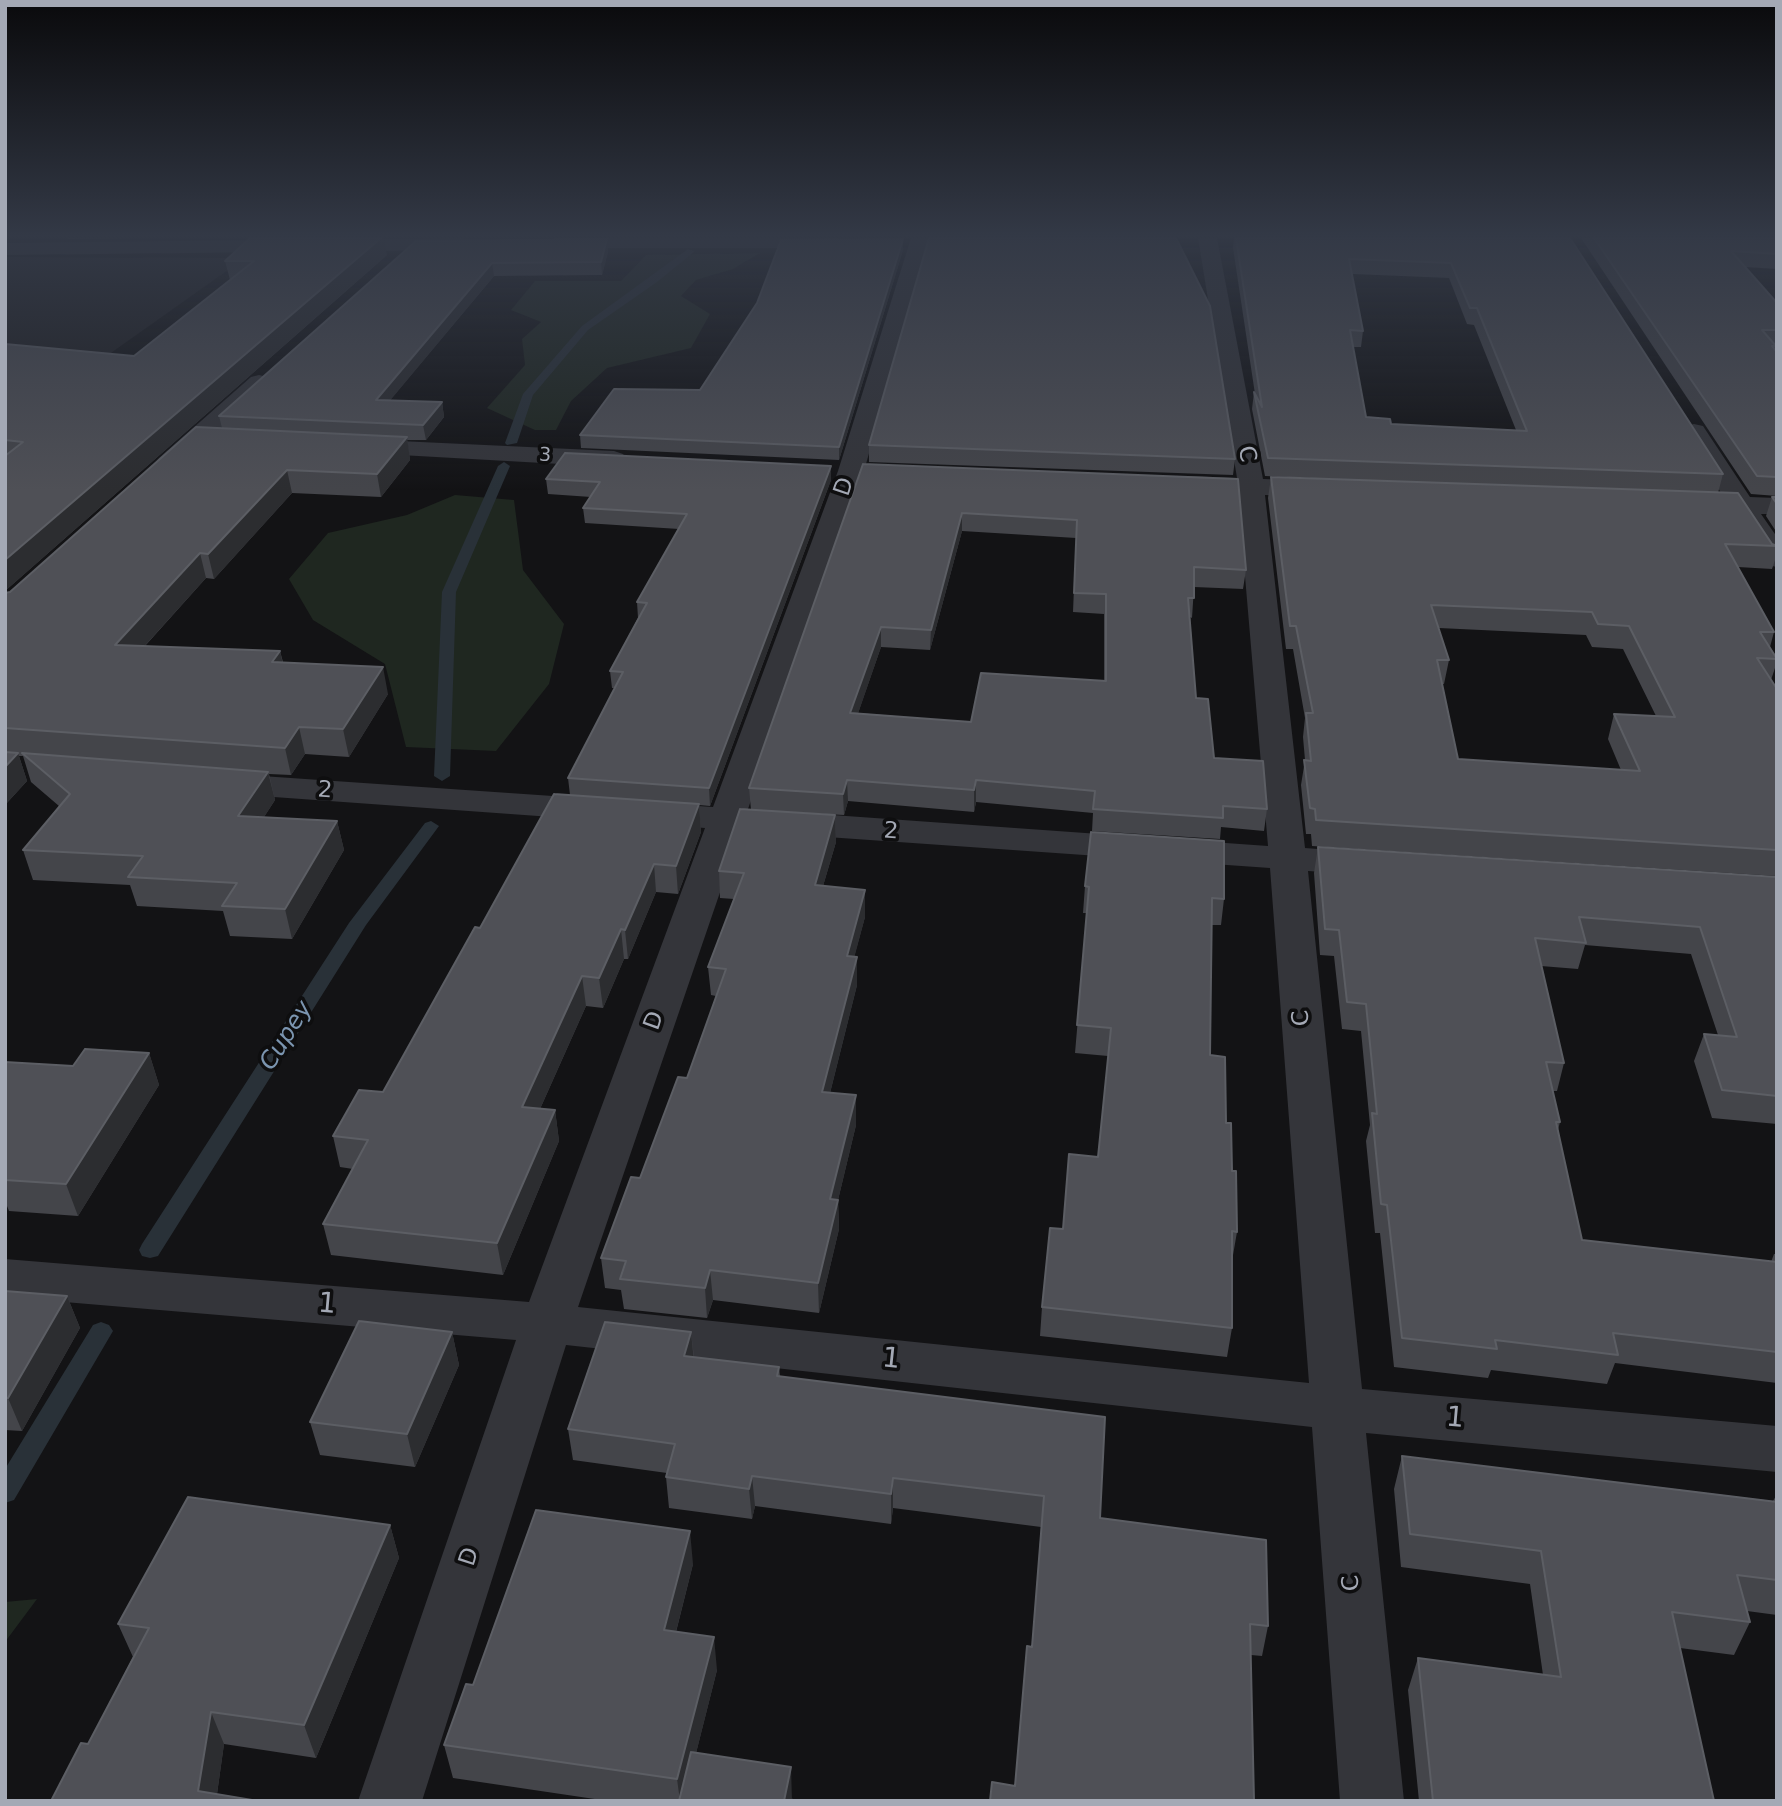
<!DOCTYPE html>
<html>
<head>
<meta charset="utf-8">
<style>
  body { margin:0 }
  #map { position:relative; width:1782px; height:1806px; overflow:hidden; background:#131315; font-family:"DejaVu Sans",sans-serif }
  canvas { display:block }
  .frame { position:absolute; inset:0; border:7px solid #a4a9b5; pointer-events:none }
</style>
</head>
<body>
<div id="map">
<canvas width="1782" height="1806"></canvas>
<div class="frame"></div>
</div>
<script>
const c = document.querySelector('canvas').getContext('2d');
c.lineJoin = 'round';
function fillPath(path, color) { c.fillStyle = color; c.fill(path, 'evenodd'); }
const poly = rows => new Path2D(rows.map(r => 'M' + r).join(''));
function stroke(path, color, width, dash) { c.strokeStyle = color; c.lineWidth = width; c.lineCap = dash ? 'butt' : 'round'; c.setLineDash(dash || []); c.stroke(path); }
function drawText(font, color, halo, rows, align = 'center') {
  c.font = font + ' "DejaVu Sans",sans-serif'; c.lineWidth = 7; c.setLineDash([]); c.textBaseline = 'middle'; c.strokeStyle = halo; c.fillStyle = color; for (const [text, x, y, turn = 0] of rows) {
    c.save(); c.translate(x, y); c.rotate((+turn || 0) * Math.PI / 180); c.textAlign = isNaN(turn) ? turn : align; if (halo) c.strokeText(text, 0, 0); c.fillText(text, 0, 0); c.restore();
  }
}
const built = poly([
  [5,257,245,258,5,428]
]);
const green = poly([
  [760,253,733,269,696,280,681,296,710,314,691,348,607,368,571,401,556,430,535,430,487,408,525,365,522,339,541,322,511,310,535,281,621,281,646,255],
  [455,495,514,500,523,570,564,624,549,684,496,751,406,747,385,664,313,620,289,579,328,533,407,515],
  [37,1599,5,1642,5,1602]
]);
const stream = poly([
  [688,249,695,251,657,282,588,330,533,395,517,443,507,445,505,443,523,394,582,326,688,249],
  [504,462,510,466,456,592,450,776,442,781,434,776,442,592,498,466,504,462],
  [431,821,439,826,366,925,158,1256,150,1258,142,1256,139,1250,142,1244,349,923,425,823,431,821],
  [101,1322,109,1325,113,1331,14,1500,5,1503,5,1469,93,1325,101,1322]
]);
const minor = poly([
  [447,238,464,238,473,244,463,250,5,255,5,243,447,238],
  [554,238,838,238,841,242,831,248,548,248,545,244,554,238],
  [911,238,927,238,929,241,864,471,748,809,1268,846,1238,494,1188,492,1179,490,1175,484,1179,478,1188,476,1237,478,1198,238,1217,238,1263,479,1320,481,1329,483,1333,489,1329,495,1320,497,1265,495,1305,848,1369,853,1382,856,1388,864,1382,872,1369,875,1308,871,1362,1389,1777,1426,1777,1472,1366,1433,1404,1801,1340,1801,1312,1427,566,1345,422,1801,358,1801,516,1340,5,1297,5,1259,529,1302,705,828,218,793,206,790,201,783,206,776,218,773,713,807,838,471,911,238],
  [741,831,1270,868,1309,1383,578,1307,741,831],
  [259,375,267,377,271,382,267,387,177,468,168,471,159,468,155,463,159,458,251,377,259,375],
  [1694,424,1703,426,1750,497,1777,498,1777,514,1761,514,1777,537,1777,567,1767,565,1733,513,1691,511,1682,509,1678,503,1682,497,1691,495,1723,496,1682,431,1685,426,1694,424],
  [356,439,614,451,623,454,627,459,623,464,614,467,347,452,343,447,347,442,356,439]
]);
const wall = poly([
  [67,238,209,238,68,239],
  [1234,238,1570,238,1723,474,1718,493,1772,544,1777,546,1777,554,1772,569,1738,567,1774,632,1770,647,1777,658,1777,662,1771,680,1777,689,1777,876,1312,846,1311,834,1306,834,1301,785,1305,760,1303,737,1305,718,1293,649,1286,649,1268,498,1271,477,1360,480,1265,476,1252,409,1254,392,1255,394,1233,248],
  [1352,274,1449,278,1467,324,1474,325,1516,430,1391,424,1366,417,1353,347,1361,347,1363,331],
  [1439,628,1586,635,1592,647,1623,649,1656,716,1614,714,1608,739,1621,770,1458,759,1442,684,1444,684,1449,660],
  [1581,238,1777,238,1777,269,1745,267,1777,303,1777,347,1775,350,1777,352,1777,496,1751,494],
  [607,239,608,252,602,275,494,276,390,400,442,402,444,417,426,440,407,440,410,460,381,497,292,493,214,579,206,578,145,646,280,651,283,662,388,694,349,757,305,754,291,775,269,774,275,800,264,817,337,821,344,850,292,939,230,936,223,911,137,906,130,885,33,880,23,850,59,806,31,782,23,756,19,756,27,781,5,805,5,593,10,592,222,428,219,416,416,241],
  [903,239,903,250,839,460,581,448,580,435,700,390,757,303],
  [387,255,5,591,5,344,134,356,230,280,225,261],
  [869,445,1235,459,1233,475,869,462],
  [863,464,1238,479,1246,570,1243,589,1194,587,1192,618,1190,617,1196,698,1214,758,1267,809,1264,831,1221,827,1220,839,1092,831,1093,813,976,802,974,812,848,801,844,815,751,810,749,788],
  [962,531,1076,538,1073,612,1104,614,1104,681,971,722,858,713,881,647,930,650],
  [546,479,831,480,710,806,699,805,701,832,678,894,656,892,628,959,624,959,603,1008,586,1006,540,1109,555,1110,559,1141,503,1275,331,1255,323,1224,353,1169,340,1167,333,1136,383,1092,480,928,570,795,568,778,615,688,612,688,610,671,638,618,637,602,679,529,585,523,583,508,591,497,548,494],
  [1772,497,1777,497,1777,533,1766,516],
  [835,815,836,842,823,886,865,917,854,957,857,957,857,985,830,1093,856,1125,838,1200,839,1229,819,1313,713,1300,707,1318,624,1309,621,1290,605,1288,601,1258,687,1078,716,996,711,995,708,967,734,899,720,898,719,871],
  [1318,847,1777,877,1777,1124,1712,1118,1694,1061,1704,1034,1718,1035,1691,954,1585,945,1578,969,1541,966,1564,1063,1557,1091,1553,1091,1560,1122,1558,1130,1582,1240,1771,1262,1774,1254,1777,1254,1777,1383,1615,1363,1607,1384,1491,1370,1488,1378,1394,1367,1380,1233,1375,1233,1366,1141,1370,1125,1361,1031,1342,1029,1334,956,1320,955,1314,873],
  [1085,886,1224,899,1221,925,1212,925,1210,1055,1226,1123,1232,1171,1237,1232,1232,1261,1232,1328,1227,1357,1040,1336,1042,1307,1063,1229,1098,1157,1108,1056,1075,1053,1087,913,1083,913],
  [149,1053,159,1085,78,1216,9,1211,5,1201,5,1062,73,1066],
  [5,1291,67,1296,80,1328,22,1431,5,1430],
  [452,1332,459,1365,415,1467,320,1455,310,1422],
  [691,1332,694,1357,779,1367,780,1376,1100,1518,1268,1626,1262,1656,1251,1655,1015,1786,1032,1647,1041,1527,893,1508,891,1524,755,1506,752,1519,669,1508,666,1477,667,1473,573,1460,568,1429],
  [1402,1456,1773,1501,1777,1494,1777,1615,1747,1611,1750,1622,1734,1655,1680,1648,1714,1801,1419,1801,1408,1690,1418,1658,1543,1675,1530,1584,1401,1567,1394,1489],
  [390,1525,399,1558,316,1758,224,1744,217,1794,51,1801,88,1744,133,1657,118,1624],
  [693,1564,676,1632,717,1670,696,1753,793,1799,792,1801,608,1801,453,1778,444,1745,473,1685]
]);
const shadedWall = poly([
  [381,238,384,238,387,255,5,591,5,560],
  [607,239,608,252,602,275,601,262],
  [903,239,903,250,839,460,839,447],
  [492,263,494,276,378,415,376,400],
  [442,402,444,417,426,440,423,425],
  [407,437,410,460,381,497,377,474],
  [831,466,831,480,710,806,709,788],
  [287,470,292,493,214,579,208,554],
  [962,513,962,531,930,650,931,630],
  [200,553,206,578,122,671,115,645],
  [881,627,881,647,851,734,850,713],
  [280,651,286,678,272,662],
  [383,667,388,694,349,757,343,729],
  [299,727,305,754,291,775,285,748],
  [18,753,27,781,5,805,5,767],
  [268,772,275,800,246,845,238,816],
  [847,780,848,801,844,815,843,794],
  [976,780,976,802,974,812,974,790],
  [699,804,701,832,678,894,676,866],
  [835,815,836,842,815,913,815,885],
  [337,821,344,850,292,939,285,909],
  [654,864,656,892,628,959,625,930],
  [865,890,865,917,847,985,847,956],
  [621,929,624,959,603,1008,599,978],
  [857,957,857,985,823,1121,822,1092],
  [582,976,586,1006,527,1138,522,1107],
  [149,1053,159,1085,78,1216,66,1184],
  [856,1095,856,1125,838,1200,839,1229,819,1313,818,1283,830,1199],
  [555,1110,559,1141,503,1275,497,1243],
  [710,1270,713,1300,707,1318,705,1288],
  [67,1296,80,1328,22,1431,8,1398],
  [452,1332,459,1365,415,1467,407,1434],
  [691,1332,694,1362,684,1356],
  [752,1476,755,1506,752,1519,749,1489],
  [893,1478,893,1508,891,1524,891,1494],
  [390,1525,399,1558,316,1758,304,1725],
  [690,1531,693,1564,668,1663,664,1630],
  [714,1637,717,1670,684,1801,680,1801,677,1779],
  [211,1712,224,1744,216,1801,198,1791],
  [791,1767,792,1801,784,1801]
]);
const building = poly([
  [250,238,381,238,5,560,5,456,23,442,5,440,5,344,134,356,254,261,225,261,250,238],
  [929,238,1176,238,1210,306,1235,459,869,445,929,238],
  [1236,238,1570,238,1723,474,1268,458,1254,392,1262,407,1236,238],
  [1349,259,1451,263,1470,308,1477,308,1527,431,1391,424,1390,419,1366,417,1350,330,1363,331,1349,259],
  [1594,238,1777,238,1777,254,1731,251,1777,303,1777,330,1762,330,1776,346,1772,346,1777,352,1777,477,1757,476,1594,238],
  [607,239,601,262,492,263,376,400,442,402,423,425,219,416,416,241,607,239],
  [903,239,839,447,580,435,614,389,700,390,757,303,781,240,903,239],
  [196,427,407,437,377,474,287,470,208,554,200,553,115,645,280,651,272,662,383,667,343,729,299,727,285,748,5,728,5,593,10,592,196,427],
  [565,453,831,466,709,788,568,778,623,672,610,671,647,603,637,602,687,514,583,508,600,482,546,479,565,453],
  [863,464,1238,479,1246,570,1194,567,1194,598,1188,598,1196,698,1208,699,1214,758,1263,761,1267,809,1223,806,1223,818,1093,809,1095,791,976,780,974,790,847,780,843,794,749,788,863,464],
  [962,513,1077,520,1074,593,1106,594,1106,681,981,673,971,722,850,713,881,627,931,630,962,513],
  [1271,477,1738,493,1772,544,1777,546,1725,544,1774,632,1760,632,1777,659,1757,658,1777,689,1777,850,1316,820,1315,809,1310,808,1304,760,1311,761,1306,713,1313,713,1296,626,1290,626,1271,477],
  [1431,605,1592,612,1598,624,1629,626,1675,717,1614,714,1640,771,1458,759,1437,660,1449,660,1431,605],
  [1772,497,1777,497,1777,504,1772,497],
  [5,752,18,753,5,767,5,752],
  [22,753,268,772,238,816,337,821,285,909,222,906,237,883,128,877,143,856,23,850,70,794,22,753],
  [554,794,699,804,676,866,654,864,625,930,621,929,599,978,582,976,522,1107,555,1110,497,1243,323,1224,368,1140,333,1136,359,1090,383,1092,475,927,480,928,554,794],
  [740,809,835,815,815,885,865,890,847,956,857,957,822,1092,856,1095,830,1199,838,1200,818,1283,710,1270,705,1288,620,1279,626,1261,601,1258,631,1177,640,1178,678,1077,687,1078,726,969,708,967,744,873,719,871,740,809],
  [1091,832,1224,841,1224,899,1212,898,1210,1055,1225,1057,1226,1123,1231,1123,1232,1171,1236,1171,1237,1232,1232,1231,1232,1328,1042,1307,1050,1228,1063,1229,1069,1154,1098,1157,1111,1028,1077,1025,1089,887,1085,886,1091,832],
  [1318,847,1777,877,1777,1096,1722,1090,1704,1034,1737,1037,1700,927,1579,917,1586,943,1535,938,1564,1063,1546,1062,1560,1122,1556,1122,1582,1240,1777,1262,1777,1352,1613,1333,1618,1355,1495,1340,1497,1349,1402,1338,1387,1205,1381,1204,1372,1113,1377,1114,1366,1004,1347,1002,1339,930,1325,929,1318,847],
  [85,1049,149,1053,66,1184,5,1180,5,1062,73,1066,85,1049],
  [5,1291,67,1296,8,1398,5,1398,5,1291],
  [359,1321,452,1332,407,1434,310,1422,359,1321],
  [605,1322,691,1332,684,1356,779,1367,777,1376,1105,1417,1100,1518,1266,1540,1268,1626,1250,1624,1254,1801,990,1801,992,1782,1015,1786,1027,1646,1032,1647,1044,1496,893,1478,891,1494,752,1476,749,1489,666,1477,675,1444,568,1429,605,1322],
  [1402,1456,1777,1502,1777,1580,1737,1575,1750,1622,1672,1612,1714,1801,1433,1801,1418,1658,1561,1677,1541,1551,1410,1534,1402,1456],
  [188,1497,390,1525,304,1725,211,1712,198,1791,258,1801,51,1801,81,1743,88,1744,149,1628,118,1624,188,1497],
  [536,1510,690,1531,664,1630,714,1637,677,1779,444,1745,466,1684,473,1685,536,1510],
  [691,1752,791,1767,784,1801,679,1801,691,1752]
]);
const farStreetnames = [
  ["3",545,456,3]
];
const streetNames = [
  ["C",1246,454,80],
  ["D",845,487,-71],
  ["2",325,791,4],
  ["2",891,832,4],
  ["C",1302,1018,-95],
  ["D",655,1021,-70],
  ["D",470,1557,-72],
  ["C",1352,1583,-95]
];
const waterNames = [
  ["Cupey",287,1036,-58]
];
const nearStreetnames = [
  ["1",327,1305,5],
  ["1",891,1360,6],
  ["1",1455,1419,5]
];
fillPath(built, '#1f1f22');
fillPath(green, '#1f2720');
fillPath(stream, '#293138');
fillPath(minor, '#34353a');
fillPath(wall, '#44454a');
fillPath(shadedWall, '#2c2d30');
fillPath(building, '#4f5056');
stroke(building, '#5c5e64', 2);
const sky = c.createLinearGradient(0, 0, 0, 491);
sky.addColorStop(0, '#0a0a0c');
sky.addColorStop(0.48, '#333946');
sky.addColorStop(1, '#33394600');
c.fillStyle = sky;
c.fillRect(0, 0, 1782, 491);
drawText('19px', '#a4a9b5', '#0e0e0f', farStreetnames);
drawText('23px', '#a4a9b5', '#0e0e0f', streetNames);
drawText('italic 24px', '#7b95b0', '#0e0e0f', waterNames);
drawText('28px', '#a4a9b5', '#0e0e0f', nearStreetnames);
</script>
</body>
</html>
